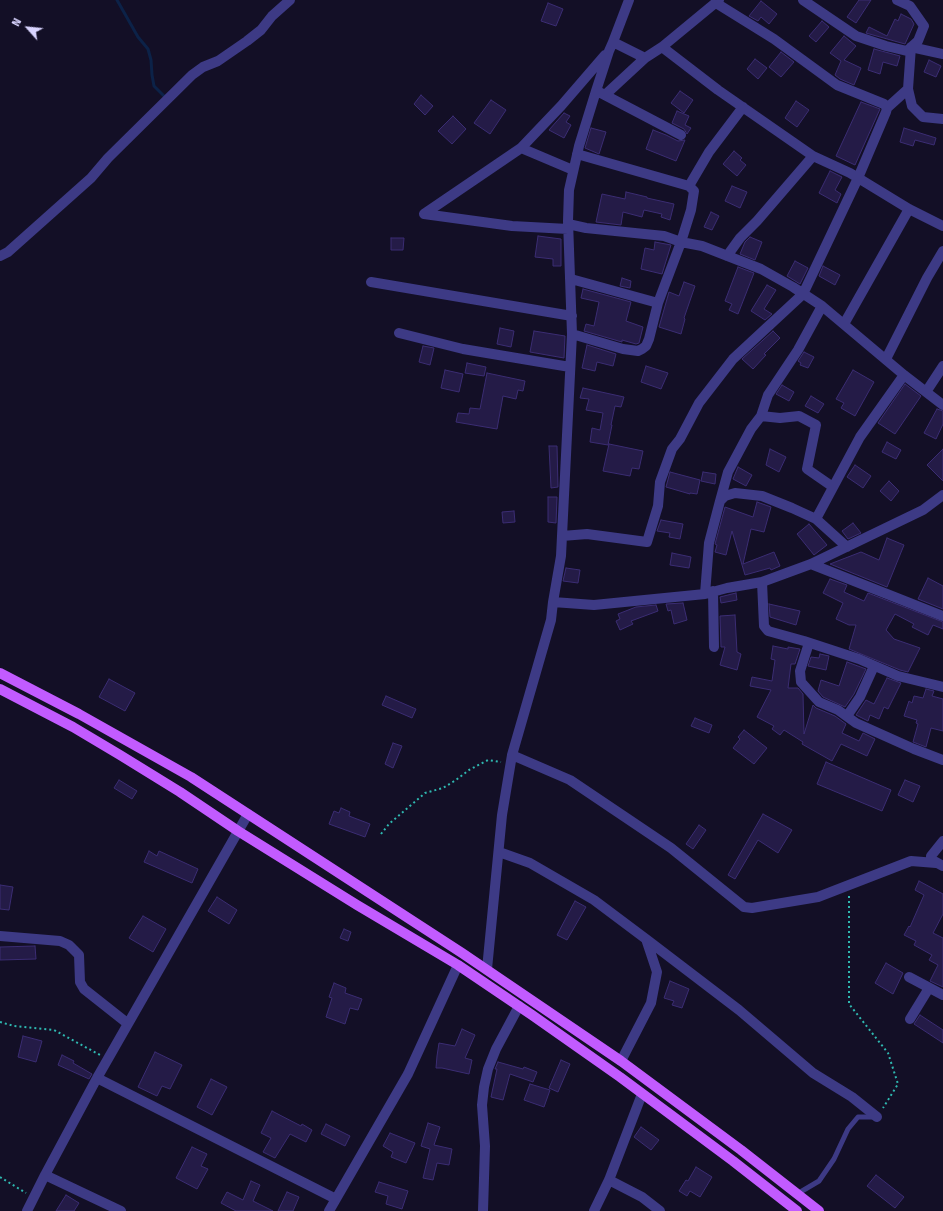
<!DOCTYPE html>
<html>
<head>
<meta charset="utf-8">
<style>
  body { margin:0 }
  #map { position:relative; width:943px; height:1211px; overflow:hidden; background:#130f26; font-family:"Fira Sans",sans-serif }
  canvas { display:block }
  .north { position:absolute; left:8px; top:8px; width:40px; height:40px; -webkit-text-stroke:3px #130f26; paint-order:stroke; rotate:297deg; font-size:11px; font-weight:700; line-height:16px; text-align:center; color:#d9d4ff }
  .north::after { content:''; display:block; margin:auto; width:14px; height:18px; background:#d9d4ff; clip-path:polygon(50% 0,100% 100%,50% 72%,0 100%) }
</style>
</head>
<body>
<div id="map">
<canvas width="943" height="1211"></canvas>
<div class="north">N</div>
</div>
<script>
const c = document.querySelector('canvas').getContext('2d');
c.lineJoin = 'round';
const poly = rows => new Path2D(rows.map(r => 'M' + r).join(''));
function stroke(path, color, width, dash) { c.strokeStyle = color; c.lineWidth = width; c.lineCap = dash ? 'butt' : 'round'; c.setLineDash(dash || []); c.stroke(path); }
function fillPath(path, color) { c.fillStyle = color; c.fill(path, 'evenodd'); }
const stream = poly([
  [117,0,138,37,148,49,151,60,152,75,154,86,167,99]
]);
const building = poly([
  [859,0,871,0,856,23,847,17,859,0],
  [761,1,777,14,769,24,761,17,758,21,749,16,761,1],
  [548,3,563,9,556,26,541,21,548,3],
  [901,14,911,19,914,24,905,44,866,33,869,27,887,36,895,19,898,21,901,14],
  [822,21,829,27,816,42,809,36,822,21],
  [844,36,856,46,844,60,861,68,854,85,840,79,835,75,841,61,830,53,844,36],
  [874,49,900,56,897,66,883,62,880,74,868,70,874,49],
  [781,52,794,62,781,77,769,67,781,52],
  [755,59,767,68,758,79,747,69,755,59],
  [929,60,941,66,936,77,924,72,929,60],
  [680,91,693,100,684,113,671,103,680,91],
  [421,95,433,106,425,115,414,104,421,95],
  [491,100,506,110,490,134,474,123,491,100],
  [796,101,809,110,797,127,785,118,796,101],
  [861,102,880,109,855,165,836,156,861,102],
  [677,111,689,116,685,125,691,128,687,134,684,129,672,123,677,111],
  [564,113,570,116,566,122,571,125,564,138,549,130,564,113],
  [453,116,466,129,452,144,438,131,453,116],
  [591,128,606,132,599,154,585,148,591,128],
  [904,128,936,138,934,145,915,140,913,146,900,142,904,128],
  [653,130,666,135,678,141,685,140,676,161,646,149,653,130],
  [734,151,742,158,740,160,746,165,737,176,723,164,734,151],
  [830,171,842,177,835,190,841,194,837,203,819,193,830,171],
  [732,186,747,192,740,208,725,201,732,186],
  [626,192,647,197,647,198,674,204,670,220,661,217,662,214,644,210,642,217,623,212,621,225,596,222,602,194,625,199,626,192],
  [711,212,719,216,712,230,704,227,711,212],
  [538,236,561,239,561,266,553,266,553,259,535,257,538,236],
  [750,237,762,242,755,260,740,254,745,242,750,237],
  [391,238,404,238,403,250,391,250,391,238],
  [655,242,671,245,662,274,641,269,645,248,654,250,655,242],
  [795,261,808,268,800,284,787,276,795,261],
  [823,266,840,275,835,285,819,276,823,266],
  [738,267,754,273,738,314,729,310,732,304,725,301,738,267],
  [622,278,631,281,630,288,620,286,622,278],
  [684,282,695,286,684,318,685,319,681,334,659,327,669,292,679,296,684,282],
  [767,285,776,290,764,309,772,314,765,320,751,311,767,285],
  [583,289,631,302,626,321,643,327,639,343,636,344,622,340,622,342,584,331,586,324,594,326,599,302,581,298,583,289],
  [500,328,514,331,511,347,497,344,500,328],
  [534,331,565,336,564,358,530,352,534,331],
  [773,331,780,338,764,354,766,355,753,369,742,359,773,331],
  [587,345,616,354,613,366,597,362,595,371,582,368,587,345],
  [423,346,434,348,430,365,419,362,423,346],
  [804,352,814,357,808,368,800,365,801,363,798,361,804,352],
  [467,363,486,367,484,376,465,373,467,363],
  [646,366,668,373,661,389,641,382,646,366],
  [445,370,463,374,459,392,441,388,445,370],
  [853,370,874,382,855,416,841,408,844,403,836,399,853,370],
  [487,373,525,381,523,391,518,390,516,399,503,396,497,429,456,422,458,413,469,414,470,408,480,409,487,373],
  [905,384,921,396,895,434,878,423,905,384],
  [782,385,794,392,789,401,776,394,782,385],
  [583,388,624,397,621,407,615,406,611,425,612,425,608,445,590,442,592,428,600,430,603,413,586,410,589,399,580,398,583,388],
  [811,396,824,404,818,413,805,406,811,396],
  [937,409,943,411,943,424,936,439,924,433,937,409],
  [887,442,901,450,896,459,882,452,887,442],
  [609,444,643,451,639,469,632,468,630,476,603,471,609,444],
  [549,446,557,446,558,487,551,488,549,446],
  [770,449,786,457,779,472,766,465,770,449],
  [943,449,943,481,927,465,943,449],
  [855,465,871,476,863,488,847,477,855,465],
  [738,467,752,475,746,486,733,479,738,467],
  [670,472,700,480,697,494,690,493,690,494,666,487,670,472],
  [703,472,716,474,715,484,701,481,703,472],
  [889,481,899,491,891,501,880,491,889,481],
  [548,497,557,497,556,523,548,522,548,497],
  [757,502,771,507,764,532,751,529,743,564,774,552,780,566,771,570,770,568,745,575,732,531,726,555,715,552,717,545,715,544,725,507,753,517,757,502],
  [514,511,515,522,503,523,502,512,514,511],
  [661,520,683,524,680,539,669,537,670,533,657,531,661,520],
  [853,523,861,533,848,539,842,531,853,523],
  [809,524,827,545,814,555,797,534,809,524],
  [887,538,904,545,887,587,830,564,861,552,879,560,887,538],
  [672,553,691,557,689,568,670,565,672,553],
  [566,568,580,570,578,583,563,581,566,568],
  [928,578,943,586,943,609,918,599,928,578],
  [830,579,847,585,844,592,864,601,868,593,943,622,943,629,933,625,928,635,912,627,914,624,895,614,886,630,894,639,920,648,908,672,900,670,849,649,856,625,849,625,836,619,843,603,823,593,830,579],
  [736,593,737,600,721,603,720,597,736,593],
  [683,603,687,620,674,624,671,610,668,611,666,604,683,603],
  [769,604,800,611,796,625,770,617,769,604],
  [656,605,658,611,631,621,633,624,620,630,616,621,620,619,618,614,636,607,656,605],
  [735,615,737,652,741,654,737,670,720,665,725,647,721,647,720,616,735,615],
  [773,646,788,649,788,647,800,649,795,664,791,664,788,688,798,688,803,694,804,734,813,705,816,708,835,716,846,724,842,733,859,741,863,733,875,739,867,756,841,744,832,761,802,744,803,742,784,730,780,735,772,729,774,726,757,717,771,690,750,686,752,677,772,681,775,660,771,659,773,646],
  [820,654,829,656,826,670,808,666,811,657,819,658,820,654],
  [847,662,866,669,854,694,845,707,823,697,818,691,821,680,839,686,847,662],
  [887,678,901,683,888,709,884,707,879,719,870,715,868,721,856,715,866,700,874,704,887,678],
  [109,679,135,693,125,711,99,697,109,679],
  [926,689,934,691,932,696,943,699,943,731,931,728,926,747,913,742,918,724,916,723,917,720,904,716,909,701,912,703,914,696,923,698,926,689],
  [386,696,416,709,412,718,382,705,386,696],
  [695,718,712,725,709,733,691,726,695,718],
  [744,730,767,748,754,764,733,748,740,739,738,737,744,730],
  [393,743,402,746,393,768,385,764,393,743],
  [826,762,891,790,882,811,817,784,826,762],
  [119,780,137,791,132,799,114,788,119,780],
  [905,780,920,786,913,802,898,795,905,780],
  [341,808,350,812,349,816,370,824,365,837,329,824,334,811,339,813,341,808],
  [763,814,792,830,778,853,758,840,735,879,728,875,763,814],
  [699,825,706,830,693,849,686,844,699,825],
  [149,851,157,856,159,851,198,869,192,883,144,862,149,851],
  [919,881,943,894,943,914,933,933,943,938,943,987,930,981,938,965,929,960,932,955,914,945,916,941,904,935,909,926,910,927,924,895,915,890,919,881],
  [0,885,13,887,9,910,0,909,0,885],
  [217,897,237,910,229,924,208,911,217,897],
  [575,901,586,907,567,940,557,935,575,901],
  [143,916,166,929,153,952,129,938,143,916],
  [344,929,351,932,348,941,340,938,344,929],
  [35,946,36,959,0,960,0,947,35,946],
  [886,963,903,973,893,994,875,983,886,963],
  [670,981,689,989,682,1008,672,1005,674,1001,664,998,670,981],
  [334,983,346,988,345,993,362,999,358,1010,350,1008,345,1024,326,1017,332,998,329,997,334,983],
  [920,1015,943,1030,943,1043,914,1024,920,1015],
  [462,1029,475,1035,465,1058,472,1060,469,1074,442,1068,436,1068,437,1056,439,1043,455,1046,462,1029],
  [23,1036,42,1041,36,1062,18,1057,23,1036],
  [155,1052,182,1065,170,1089,162,1086,157,1096,138,1087,155,1052],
  [62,1055,74,1061,73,1063,92,1074,89,1079,58,1065,62,1055],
  [561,1060,570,1064,558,1092,549,1088,561,1060],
  [498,1062,523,1069,524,1067,537,1072,533,1082,510,1074,503,1100,491,1097,497,1069,495,1069,498,1062],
  [211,1079,227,1087,212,1115,197,1107,211,1079],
  [530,1084,550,1090,544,1107,524,1100,530,1084],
  [272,1111,301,1126,302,1124,312,1130,306,1142,290,1134,275,1158,263,1152,271,1138,261,1133,272,1111],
  [428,1123,440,1127,434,1145,452,1149,449,1165,437,1163,433,1180,423,1178,430,1149,421,1146,428,1123],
  [326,1124,350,1136,345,1146,321,1134,326,1124],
  [641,1127,659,1140,651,1150,634,1137,641,1127],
  [390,1133,415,1143,406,1163,391,1157,393,1152,383,1146,390,1133],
  [192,1147,207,1154,201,1166,208,1169,197,1189,176,1178,192,1147],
  [696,1167,712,1177,700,1197,690,1191,687,1196,679,1191,686,1180,688,1181,696,1167],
  [876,1175,904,1197,895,1208,867,1186,876,1175],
  [251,1181,260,1185,253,1201,273,1211,236,1211,221,1203,227,1192,243,1200,251,1181],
  [379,1182,408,1191,402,1209,386,1204,388,1196,375,1192,379,1182],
  [287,1192,299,1197,293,1211,278,1211,287,1192],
  [66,1195,79,1203,74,1211,56,1211,66,1195]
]);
const path = poly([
  [381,834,389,824,425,793,443,788,456,780,469,770,488,760,501,762],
  [849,896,849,1004,888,1053,898,1084,883,1108],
  [0,1022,14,1026,54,1030,100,1055],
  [0,1177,26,1193]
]);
const lane = poly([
  [797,1194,819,1181,834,1159,848,1129,858,1117,874,1117]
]);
const street = poly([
  [803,0,856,36,886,46,907,51,918,41,924,26,910,6,897,0],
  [613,42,645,58],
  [662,47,718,90,813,156,850,173,909,209,943,226],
  [943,54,911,47,908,89,912,106,923,117,943,119],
  [599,92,681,135],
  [605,95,645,58,662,47,719,0],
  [887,108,908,89],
  [521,148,573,170],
  [689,186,709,152,743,107],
  [424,214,521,148,561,106,605,55],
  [424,214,512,226,568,229],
  [568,224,586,228,664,236,681,242,702,246,761,269,793,287,822,306,904,375,943,405],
  [0,256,8,252,91,178,108,158,192,75,203,67,218,61,247,41,261,30,272,16,290,0],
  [727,256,740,238,757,221,813,156],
  [571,279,658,303],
  [371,282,572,316],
  [844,324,909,209],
  [399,333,463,349,570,367],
  [572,334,623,349,638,351,642,349,646,346,649,339,658,303,681,242,691,210,694,191,689,186,577,154],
  [886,359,927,278,943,251],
  [926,392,943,366],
  [761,416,780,418,799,416,816,425,807,469,833,487],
  [720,501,728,472,751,429,761,416,768,395,798,350,822,306],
  [816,519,860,437,904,375],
  [562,536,587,534,647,542,658,506,660,482,672,449,680,439,699,403,733,359,803,294,858,178,886,112,887,108,884,104,837,85,774,39,716,3],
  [811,564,943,616],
  [762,582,764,626,768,631,804,641,859,659,898,676,943,687],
  [713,591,714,647],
  [705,594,709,543,720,501,725,496,735,493,762,496,792,508,816,519,847,547],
  [553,602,594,605,705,594,727,588,762,582,811,564,923,510,943,495],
  [809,643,800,671,801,682,819,702,838,710,856,723,914,749,943,760],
  [847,716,860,697,874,666],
  [512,755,570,780,671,848,744,907,752,908,818,897,911,861,936,863],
  [943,841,931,856,932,860,943,866],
  [499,852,530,863,594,900,646,939,657,972,651,1003,621,1061],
  [0,936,60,941,69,945,79,955,80,982,84,989,127,1023],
  [646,939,739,1010,813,1073,852,1097,877,1117],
  [487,969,502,815,512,755,551,620,553,602,561,556,572,334,568,221,569,190,579,146,596,91,609,51,613,42,629,0],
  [909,977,943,995],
  [910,1019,929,988],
  [97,1078,336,1199],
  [45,1175,121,1211],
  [609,1180,642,1197,660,1211],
  [27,1211,45,1175,97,1078,248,814],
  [329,1211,408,1074,458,965],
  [483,1211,485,1146,482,1105,484,1087,488,1069,496,1049,519,1006],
  [594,1211,609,1180,642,1094]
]);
const primary = poly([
  [0,673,79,714,191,777,462,953,621,1061,741,1150,819,1211],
  [0,689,73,727,120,755,180,792,238,831,357,905,458,965,532,1015,620,1077,733,1161,797,1211]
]);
stroke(stream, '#0c2248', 3);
fillPath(building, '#241b47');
stroke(building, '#3b2d73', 1);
stroke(path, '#2fb8b0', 2, [2, 3]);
stroke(lane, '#3d3a85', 5);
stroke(street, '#3d3a85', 10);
stroke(primary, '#c25bff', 10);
</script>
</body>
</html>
